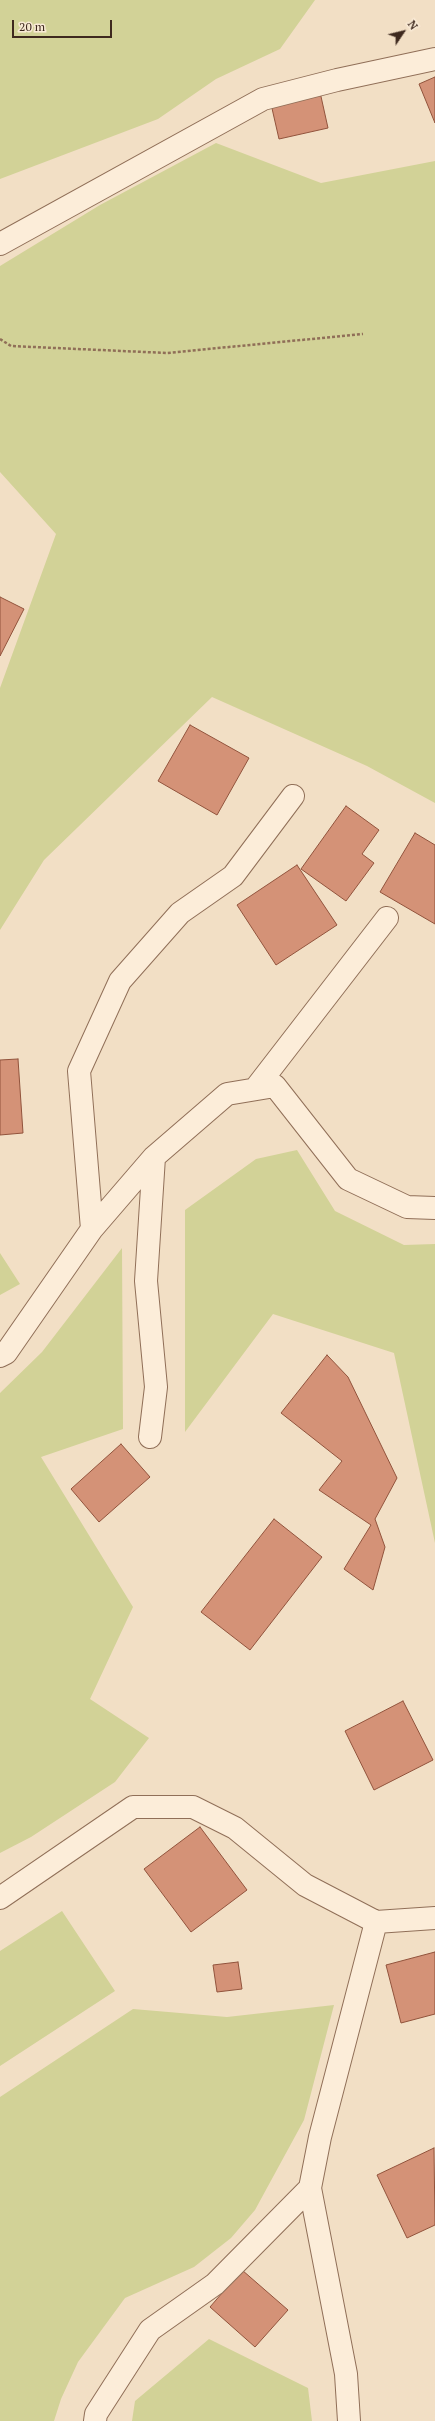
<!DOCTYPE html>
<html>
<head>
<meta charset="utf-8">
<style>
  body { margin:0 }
  #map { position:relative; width:435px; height:2421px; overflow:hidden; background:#f2dfc5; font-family:"PT Serif",serif }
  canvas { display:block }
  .north { position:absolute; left:383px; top:12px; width:40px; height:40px; -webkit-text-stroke:3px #f9ead5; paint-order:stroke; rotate:55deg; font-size:11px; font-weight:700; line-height:16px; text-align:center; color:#3e291e }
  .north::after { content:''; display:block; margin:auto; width:14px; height:18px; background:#3e291e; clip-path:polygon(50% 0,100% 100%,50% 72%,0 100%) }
  .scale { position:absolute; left:12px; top:20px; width:100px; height:18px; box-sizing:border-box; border:2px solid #3e291e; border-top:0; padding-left:5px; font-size:12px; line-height:14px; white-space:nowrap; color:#3e291e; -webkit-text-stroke:3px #f9ead5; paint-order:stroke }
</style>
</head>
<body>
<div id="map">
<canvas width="435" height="2421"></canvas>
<div class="north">N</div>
<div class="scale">20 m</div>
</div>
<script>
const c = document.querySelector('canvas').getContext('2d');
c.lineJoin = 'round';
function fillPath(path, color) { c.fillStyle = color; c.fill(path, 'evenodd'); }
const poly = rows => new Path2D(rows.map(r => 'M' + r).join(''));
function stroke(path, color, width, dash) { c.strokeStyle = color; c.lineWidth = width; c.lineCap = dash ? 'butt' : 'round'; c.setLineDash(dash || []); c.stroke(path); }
const green = poly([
  [0,0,315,0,280,49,216,79,158,119,0,179],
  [216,143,321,183,435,161,435,803,367,766,212,697,44,860,0,930,0,688,56,534,0,472,0,266,100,205],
  [297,1150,335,1211,404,1245,435,1244,435,1543,394,1353,273,1314,185,1432,185,1210,256,1159],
  [122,1248,123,1429,41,1457,133,1607,90,1699,149,1738,115,1782,31,1837,0,1853,0,1393,42,1352],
  [0,1253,20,1284,0,1295],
  [62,1911,115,1991,0,2066,0,1951],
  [334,2005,304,2120,255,2210,231,2238,194,2267,125,2298,78,2362,61,2399,54,2421,0,2421,0,2097,133,2009,227,2017],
  [209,2339,308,2388,312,2421,132,2421,135,2401]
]);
const building = poly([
  [435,77,435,123,419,84,435,77],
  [320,92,328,128,279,139,271,104,320,92],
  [0,597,24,609,0,656,0,597],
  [190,725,249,758,217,815,158,781,190,725],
  [346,806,379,830,362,854,374,863,346,901,301,869,346,806],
  [415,833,435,845,435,924,380,892,415,833],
  [297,865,337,925,276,965,237,905,297,865],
  [18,1059,23,1133,0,1135,0,1060,18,1059],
  [327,1355,348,1377,397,1478,375,1519,385,1547,373,1590,344,1569,371,1525,319,1490,342,1461,281,1413,327,1355],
  [121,1444,150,1477,99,1522,71,1489,121,1444],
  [274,1519,322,1557,250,1650,201,1612,274,1519],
  [403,1701,433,1760,374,1790,345,1731,403,1701],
  [200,1827,247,1890,191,1932,144,1869,200,1827],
  [435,1952,435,2014,401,2023,386,1965,435,1952],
  [238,1962,242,1989,217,1992,213,1965,238,1962],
  [434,2148,435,2225,407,2238,377,2175,434,2148],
  [242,2270,288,2310,255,2347,210,2307,242,2270]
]);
const path = poly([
  [0,339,11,346,167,353,363,334]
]);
const minor = poly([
  [0,244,263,99,337,80,435,59],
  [255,1089,387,918],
  [92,1229,79,1071,120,981,180,913,233,876,293,796],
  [0,1356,6,1353,92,1229,154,1157,227,1094,275,1086,348,1179,407,1207,435,1208],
  [150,1437,156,1387,146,1281,154,1157],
  [0,1898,133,1807,193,1807,235,1828,305,1885,376,1922],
  [376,1922,435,1918],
  [95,2421,96,2414,150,2330,215,2284,310,2188],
  [349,2421,346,2374,310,2188,320,2137,376,1922]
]);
fillPath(green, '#d2d297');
fillPath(building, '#d49277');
stroke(building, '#91533c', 1);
stroke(minor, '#906f58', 24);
stroke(path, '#906f58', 2.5, [3, 2]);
stroke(minor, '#fcedd9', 22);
</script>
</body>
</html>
